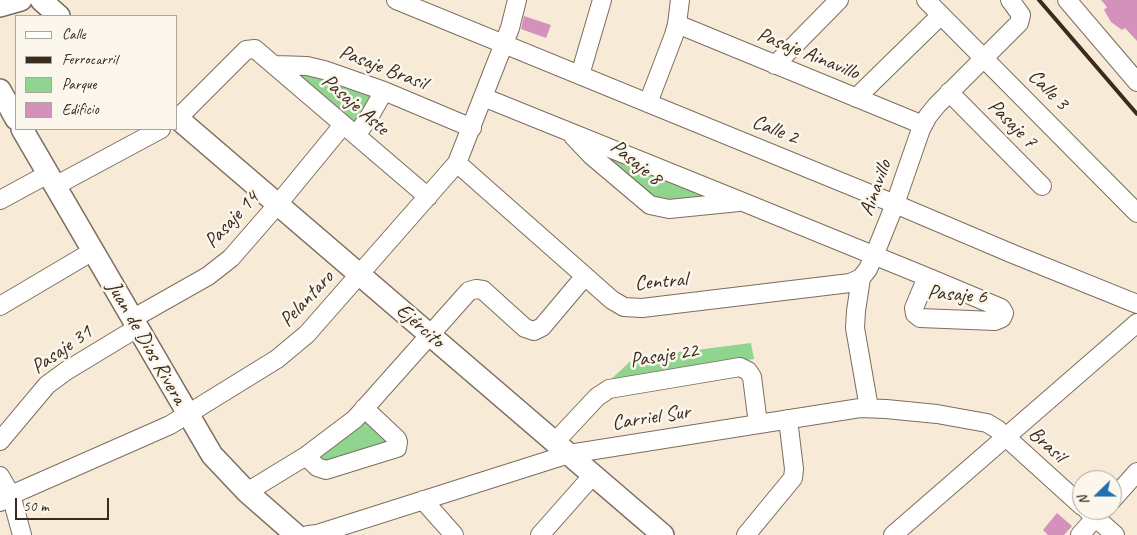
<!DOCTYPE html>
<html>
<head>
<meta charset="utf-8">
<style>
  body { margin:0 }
  #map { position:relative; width:1137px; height:535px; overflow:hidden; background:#f7ead6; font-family:Caveat,sans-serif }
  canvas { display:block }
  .legend { position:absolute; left:15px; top:15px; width:162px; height:115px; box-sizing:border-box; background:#fbf7ec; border:1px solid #aea59a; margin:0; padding:6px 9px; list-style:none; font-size:15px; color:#3b2a1e }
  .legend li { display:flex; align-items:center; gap:10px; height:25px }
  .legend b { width:25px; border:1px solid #aea59a }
  .north { position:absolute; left:1072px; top:470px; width:50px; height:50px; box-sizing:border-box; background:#fbf7ec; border:1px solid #aea59a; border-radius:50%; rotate:248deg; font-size:14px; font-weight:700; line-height:20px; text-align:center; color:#3b2a1e }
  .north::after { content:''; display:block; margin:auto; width:18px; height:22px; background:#1f6fb2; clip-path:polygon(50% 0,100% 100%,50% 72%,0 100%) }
  .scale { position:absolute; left:15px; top:498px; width:94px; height:22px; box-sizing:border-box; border:2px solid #3b2a1e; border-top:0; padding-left:6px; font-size:15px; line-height:18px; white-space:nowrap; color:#3b2a1e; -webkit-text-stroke:4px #fbf7ec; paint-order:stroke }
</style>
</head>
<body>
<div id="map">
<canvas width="1137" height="535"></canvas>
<ul class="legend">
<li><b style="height:6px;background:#fff"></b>Calle</li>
<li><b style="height:6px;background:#3b2a1e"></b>Ferrocarril</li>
<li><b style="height:14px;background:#8fd58f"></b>Parque</li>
<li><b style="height:14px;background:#d491bb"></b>Edificio</li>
</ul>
<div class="north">N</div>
<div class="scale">50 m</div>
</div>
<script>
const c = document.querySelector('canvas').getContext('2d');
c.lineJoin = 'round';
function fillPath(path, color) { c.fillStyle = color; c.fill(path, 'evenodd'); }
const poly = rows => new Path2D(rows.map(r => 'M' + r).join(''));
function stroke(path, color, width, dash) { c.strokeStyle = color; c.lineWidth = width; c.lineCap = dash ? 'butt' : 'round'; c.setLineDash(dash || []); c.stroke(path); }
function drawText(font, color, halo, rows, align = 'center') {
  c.font = font + ' Caveat,sans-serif'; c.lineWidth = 5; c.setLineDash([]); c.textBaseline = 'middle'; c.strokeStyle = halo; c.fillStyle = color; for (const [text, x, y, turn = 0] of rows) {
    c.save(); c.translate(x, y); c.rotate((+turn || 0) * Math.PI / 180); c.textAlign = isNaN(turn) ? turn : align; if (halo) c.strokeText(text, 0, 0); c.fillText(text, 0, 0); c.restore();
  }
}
const green = poly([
  [292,70,304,70,371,93,372,99,359,125,351,126],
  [588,145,727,198,653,202],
  [751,343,754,359,609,381,634,358],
  [364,416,392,446,322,466,317,452]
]);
const building = poly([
  [1101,0,1137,0,1137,41,1125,28,1122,30,1111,22,1104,10,1107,7],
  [524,16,551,25,546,38,521,29],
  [1057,513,1072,526,1064,535,1048,535,1043,530]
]);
const minor = poly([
  [396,0,895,204,1013,254,1137,304],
  [926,0,1137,213],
  [1067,0,1137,82],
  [677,24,923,125],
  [276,65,307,66,324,70,384,91,472,128],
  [775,65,839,0],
  [580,75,602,0],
  [949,92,1042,186],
  [483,97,743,202,927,277,1001,308,1004,313,1002,318,995,321,920,318,915,314,914,308,927,277],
  [856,98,941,15],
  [648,103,674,35,677,24,680,0],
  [176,120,246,50,255,49,428,197],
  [356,135,368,119,384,91],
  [573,136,592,156,650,205,669,209,739,202],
  [457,163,612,300,624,307,642,308,850,283,861,278],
  [55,186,161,129],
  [0,200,48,174],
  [0,306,93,251],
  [132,319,208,276,231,258,278,204,343,125],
  [869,408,855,328,856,311,861,278,868,269,874,256,895,204,921,129,928,116,937,105,1019,23,1021,15,1010,0],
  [0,441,47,385,66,371,137,328],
  [555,442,597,397,609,389,740,367,748,371,752,377,758,424],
  [306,456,317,467,326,470,397,448,398,442,397,439,364,408],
  [0,476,11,495,22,535],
  [247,492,306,456,355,419,469,291,476,289,483,290,525,328,534,331,542,327,585,276],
  [423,500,454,535],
  [1112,500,1137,472],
  [0,502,11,495,170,425,277,359,307,334,457,163,510,28,517,0],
  [1087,510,1115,535],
  [308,535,317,534,569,454,860,408,886,409,937,414,987,423,997,429,1082,506],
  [540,535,593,475],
  [746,535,793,478,794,469,788,419],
  [893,535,1137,323],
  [1080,535,1102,510]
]);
const major = poly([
  [41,0,59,16],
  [0,6,21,0],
  [0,90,16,119],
  [176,117,663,535],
  [22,129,212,455,247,492,296,535]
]);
const rail = poly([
  [1039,0,1137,114]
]);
const streetNames = [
  ["Pasaje Ainavillo",808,54,22],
  ["Pasaje Brasil",383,68,21],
  ["Calle 3",1048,90,45],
  ["Pasaje Aste",355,105,41],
  ["Pasaje 7",1012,124,45],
  ["Calle 2",775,130,22],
  ["Pasaje 8",636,163,39],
  ["Ainavillo",876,188,-70],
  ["Pasaje 14",232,220,-47],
  ["Central",661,282,-5],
  ["Pasaje 6",957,295,5],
  ["Pelantaro",307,299,-47],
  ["Ejército",420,326,41],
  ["Juan de Dios Rivera",146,343,60],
  ["Pasaje 31",62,350,-35],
  ["Pasaje 22",664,356,-9],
  ["Carriel Sur",651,418,-9],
  ["Brasil",1047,445,42]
];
fillPath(green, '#8fd58f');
fillPath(building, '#d491bb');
stroke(minor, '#7d6d5e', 20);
stroke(major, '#7d6d5e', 24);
stroke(minor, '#fff', 18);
stroke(major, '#fff', 21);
stroke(rail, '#3b2a1e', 4);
drawText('21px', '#3b2a1e', '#fbf7ec', streetNames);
</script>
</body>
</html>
